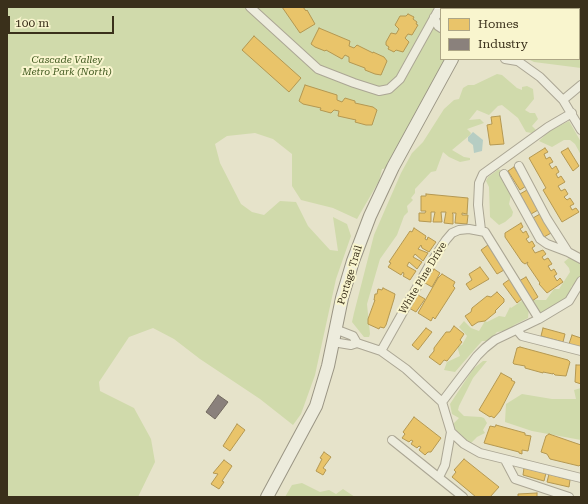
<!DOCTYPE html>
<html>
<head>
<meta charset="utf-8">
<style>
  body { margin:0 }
  #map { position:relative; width:588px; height:504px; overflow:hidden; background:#e6e3ca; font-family:"Roboto Serif",serif }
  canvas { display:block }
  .frame { position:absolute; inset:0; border:8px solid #3a301b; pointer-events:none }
  .legend { position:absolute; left:440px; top:8px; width:140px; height:52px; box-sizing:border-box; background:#f9f5ce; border:1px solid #ada686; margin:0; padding:5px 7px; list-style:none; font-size:12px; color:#3a301b }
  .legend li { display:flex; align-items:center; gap:8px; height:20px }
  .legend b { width:20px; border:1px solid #ada686 }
  .scale { position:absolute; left:8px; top:16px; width:106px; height:18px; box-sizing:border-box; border:2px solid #3a301b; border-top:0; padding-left:5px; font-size:12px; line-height:14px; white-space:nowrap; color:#3a301b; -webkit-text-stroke:3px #f9f5ce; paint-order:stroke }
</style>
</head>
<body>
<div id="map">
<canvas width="588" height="504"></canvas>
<div class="frame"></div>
<ul class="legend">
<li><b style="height:11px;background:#e9c46a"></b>Homes</li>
<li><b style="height:11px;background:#8a817c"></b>Industry</li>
</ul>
<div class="scale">100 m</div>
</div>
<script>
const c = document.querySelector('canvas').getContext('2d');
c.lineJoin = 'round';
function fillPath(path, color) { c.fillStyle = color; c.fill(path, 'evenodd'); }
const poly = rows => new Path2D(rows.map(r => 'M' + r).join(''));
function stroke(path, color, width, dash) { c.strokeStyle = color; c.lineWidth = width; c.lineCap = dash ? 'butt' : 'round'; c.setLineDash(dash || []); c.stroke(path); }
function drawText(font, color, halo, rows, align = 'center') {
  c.font = font + ' "Roboto Serif",serif'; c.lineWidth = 4; c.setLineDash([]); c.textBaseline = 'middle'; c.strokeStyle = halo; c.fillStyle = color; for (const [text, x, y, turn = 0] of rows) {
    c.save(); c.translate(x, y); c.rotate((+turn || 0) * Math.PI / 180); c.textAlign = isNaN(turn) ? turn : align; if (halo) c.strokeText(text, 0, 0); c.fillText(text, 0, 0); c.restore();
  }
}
const green = poly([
  [7,7,474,7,473,9,441,9,441,59,445,59,388,168,382,169,379,181,357,219,333,208,301,200,292,186,292,154,273,139,255,133,227,136,215,144,220,163,241,204,252,212,264,215,280,201,296,202,308,226,330,250,338,251,333,217,347,224,351,236,336,279,315,375,301,414,293,425,260,399,200,359,174,339,153,328,129,337,99,382,100,391,134,408,151,439,155,462,138,497,7,497],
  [579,52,581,53,581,68,534,62,528,59,579,59],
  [497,74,502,75,517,88,522,90,522,87,527,86,533,89,534,99,525,110,530,113,535,113,538,119,532,126,536,130,532,133,526,132,518,118,502,105,498,106,489,115,477,110,469,120,480,119,484,123,467,129,471,133,470,135,452,150,464,157,470,158,470,160,460,162,449,157,443,152,436,171,431,172,415,189,415,193,411,198,413,200,407,206,408,212,404,216,397,235,380,259,367,304,370,334,369,337,364,337,352,322,354,313,374,235,401,173,412,153,423,142,444,109,454,100,459,99,463,88,468,85,474,85],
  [569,121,581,142,581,155,575,144,570,140,564,140,552,147,539,141,549,131],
  [499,169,504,174,503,182,511,195,509,204,513,212,512,216,505,222,499,225,490,217,489,187,486,181,488,177],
  [570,257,580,262,581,264,581,275,578,282,571,287,573,291,562,303,544,313,537,313,532,303,533,300,546,300,554,289,559,289,570,272,569,268,564,262],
  [523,300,529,308,528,318,514,325,510,330,497,332,489,341,482,341,455,372,444,370,447,362,460,356,457,346,462,345,467,336,459,327,464,321,471,328,479,331,485,321,487,322,499,316,505,317,510,307,511,308],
  [483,361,487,361,473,378,459,406,458,410,464,416,481,417,484,418,487,423,483,430,485,433,477,437,471,443,461,438,454,427,453,424,459,418,452,414,450,404,473,369],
  [581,388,581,440,532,431,505,422,506,404,522,394,552,399,576,399,574,390],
  [302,483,320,492,329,490,336,494,343,489,355,497,285,497,292,485]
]);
const water = poly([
  [473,132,483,140,482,151,474,153,473,145,468,141,468,137]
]);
const homes = poly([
  [282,7,303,7,306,11,307,10,315,24,300,33,282,7],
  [531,7,540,7,540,9,531,9,531,7],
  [408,14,414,17,413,19,417,22,416,24,418,25,412,35,408,34,405,38,409,42,403,52,396,50,394,52,388,49,389,47,386,45,386,42,391,33,396,34,399,29,395,25,400,16,406,16,408,14],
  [319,28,350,41,349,46,354,48,357,45,373,53,373,52,384,57,387,61,381,75,375,74,365,70,365,68,349,62,349,57,345,55,342,59,326,50,325,51,315,47,311,44,319,28],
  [579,32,581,32,581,48,579,48,579,32],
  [254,36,301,78,289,92,242,50,254,36],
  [305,85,337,95,337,100,342,102,345,98,355,101,355,103,373,107,377,110,372,125,366,125,355,122,356,120,338,116,339,111,334,110,331,113,320,110,321,108,303,104,299,101,305,85],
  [500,116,504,144,490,145,487,125,492,124,491,117,500,116],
  [545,148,548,152,544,154,546,159,550,157,553,162,549,164,552,169,556,166,559,172,556,174,558,178,561,176,565,182,558,186,561,191,565,189,568,194,564,197,567,200,570,198,574,204,570,206,572,210,576,208,579,212,562,222,543,190,546,188,529,158,545,148],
  [568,148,579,166,573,171,561,152,568,148],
  [514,167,526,186,520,190,508,171,514,167],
  [527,190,538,210,531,214,520,194,527,190],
  [426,194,468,198,467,214,462,213,462,215,468,215,467,224,455,223,456,213,452,213,453,214,453,224,444,223,446,212,441,212,442,222,433,222,435,212,431,212,431,222,419,221,419,213,425,213,426,211,421,211,421,196,426,196,426,194],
  [540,214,551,233,544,237,533,218,540,214],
  [521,223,523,227,520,229,523,233,526,231,529,237,526,239,529,243,532,241,535,246,532,248,535,253,543,250,546,254,542,257,544,260,548,258,552,264,548,266,551,271,554,269,557,274,554,276,557,281,560,278,563,282,547,293,539,284,540,283,527,264,528,262,525,264,522,262,505,237,505,233,521,223],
  [414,228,426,236,425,239,427,240,428,237,436,242,429,252,422,248,421,245,418,249,428,253,423,261,415,254,413,257,422,262,417,269,409,262,407,266,416,271,410,280,403,276,404,274,403,272,401,275,388,267,391,263,389,262,410,231,412,232,414,228],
  [488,245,504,270,497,274,481,250,488,245],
  [480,267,489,279,470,290,466,284,472,280,469,274,480,267],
  [434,269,440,273,432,287,425,283,434,269],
  [442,274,455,282,453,286,455,288,435,319,433,317,431,321,418,313,438,278,442,274],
  [526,277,538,297,532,301,519,281,526,277],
  [510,279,523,298,517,303,503,284,510,279],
  [383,288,395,294,394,299,386,325,384,328,380,327,379,329,368,324,368,319,375,300,374,300,375,294,377,294,378,289,382,290,383,288],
  [497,292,504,299,504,302,495,311,496,312,485,321,478,322,472,326,465,316,471,312,472,308,487,296,491,297,497,292],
  [418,295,425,299,416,312,409,308,418,295],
  [454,326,464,334,460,340,462,342,447,361,444,360,440,365,429,357,434,351,434,348,446,332,450,332,454,326],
  [426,328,432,332,418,350,412,345,426,328],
  [543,328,565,334,563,342,541,336,543,328],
  [572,335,581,338,581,348,569,344,572,335],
  [520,347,568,360,570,362,566,376,555,375,553,373,553,374,543,372,543,373,525,368,525,366,514,364,513,363,517,348,520,347],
  [576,365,581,365,581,384,575,382,576,365],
  [501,373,512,379,511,380,515,382,500,411,494,418,491,416,490,417,479,410,501,373],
  [414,417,441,438,431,452,428,452,425,455,419,450,421,447,419,446,417,448,411,444,413,441,411,440,409,442,402,438,405,434,403,432,414,417],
  [237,424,245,430,230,451,223,446,237,424],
  [496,425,525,433,525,435,531,436,528,451,522,450,522,454,519,453,519,452,484,443,490,426,495,427,496,425],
  [549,434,581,445,581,464,579,466,550,459,547,454,541,452,546,436,549,434],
  [324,452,331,457,323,468,326,470,323,475,316,471,322,459,320,458,324,452],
  [464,459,499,487,490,497,476,497,452,477,456,472,454,470,464,459],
  [224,460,232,466,222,481,224,482,219,489,211,484,218,474,213,473,224,460],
  [524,468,546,473,544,481,523,475,524,468],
  [549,474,570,480,569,487,547,482,549,474],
  [537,493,537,497,518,497,518,494,537,493]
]);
const industry = poly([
  [218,395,228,402,215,419,206,412,218,395]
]);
const minor = poly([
  [250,7,318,69,354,83,379,91,389,89,400,79,440,7],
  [526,9,526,8],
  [579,14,581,15],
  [436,16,434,17,438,26,441,28],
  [505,59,517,61],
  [515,59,540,77,563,100,581,130],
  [563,100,581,85],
  [519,166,547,219,568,252,581,259],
  [504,174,540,239,547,244,568,252],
  [481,230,478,205,479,183,483,174,548,127,572,113],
  [335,329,353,336,357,343,381,351,406,369,442,402,451,432,464,444,480,453,581,478],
  [517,330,522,336,581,351],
  [333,342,351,345,357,343],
  [381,351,430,264,446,240,452,233,459,230,469,229,485,232,539,319],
  [442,402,477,356,485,348,495,340,539,319,569,301,581,281],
  [392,440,463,497],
  [505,460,515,479,569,497],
  [439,477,445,465,451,432]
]);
const secondary = poly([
  [479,9,480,7],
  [267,497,316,406,328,366,342,298,353,261,370,216,393,167,452,59]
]);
const parkNames = [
  ["Cascade Valley",67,60],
  ["Metro Park (North)",67,72]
];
const streetNames = [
  ["Portage Trail",350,275,-73],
  ["White Pine Drive",423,278,-59]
];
fillPath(green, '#d0daab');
fillPath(water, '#b6cdc3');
fillPath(homes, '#e9c46a');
stroke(homes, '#b49852', 1);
fillPath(industry, '#8a817c');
stroke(industry, '#72695f', 1);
stroke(minor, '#aba694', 10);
stroke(secondary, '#9a9584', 14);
stroke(minor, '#edecdd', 8);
stroke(secondary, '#edecdd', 12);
drawText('italic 10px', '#40591f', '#f9f5ce', parkNames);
drawText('10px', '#3a301b', '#f9f5ce', streetNames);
</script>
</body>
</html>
